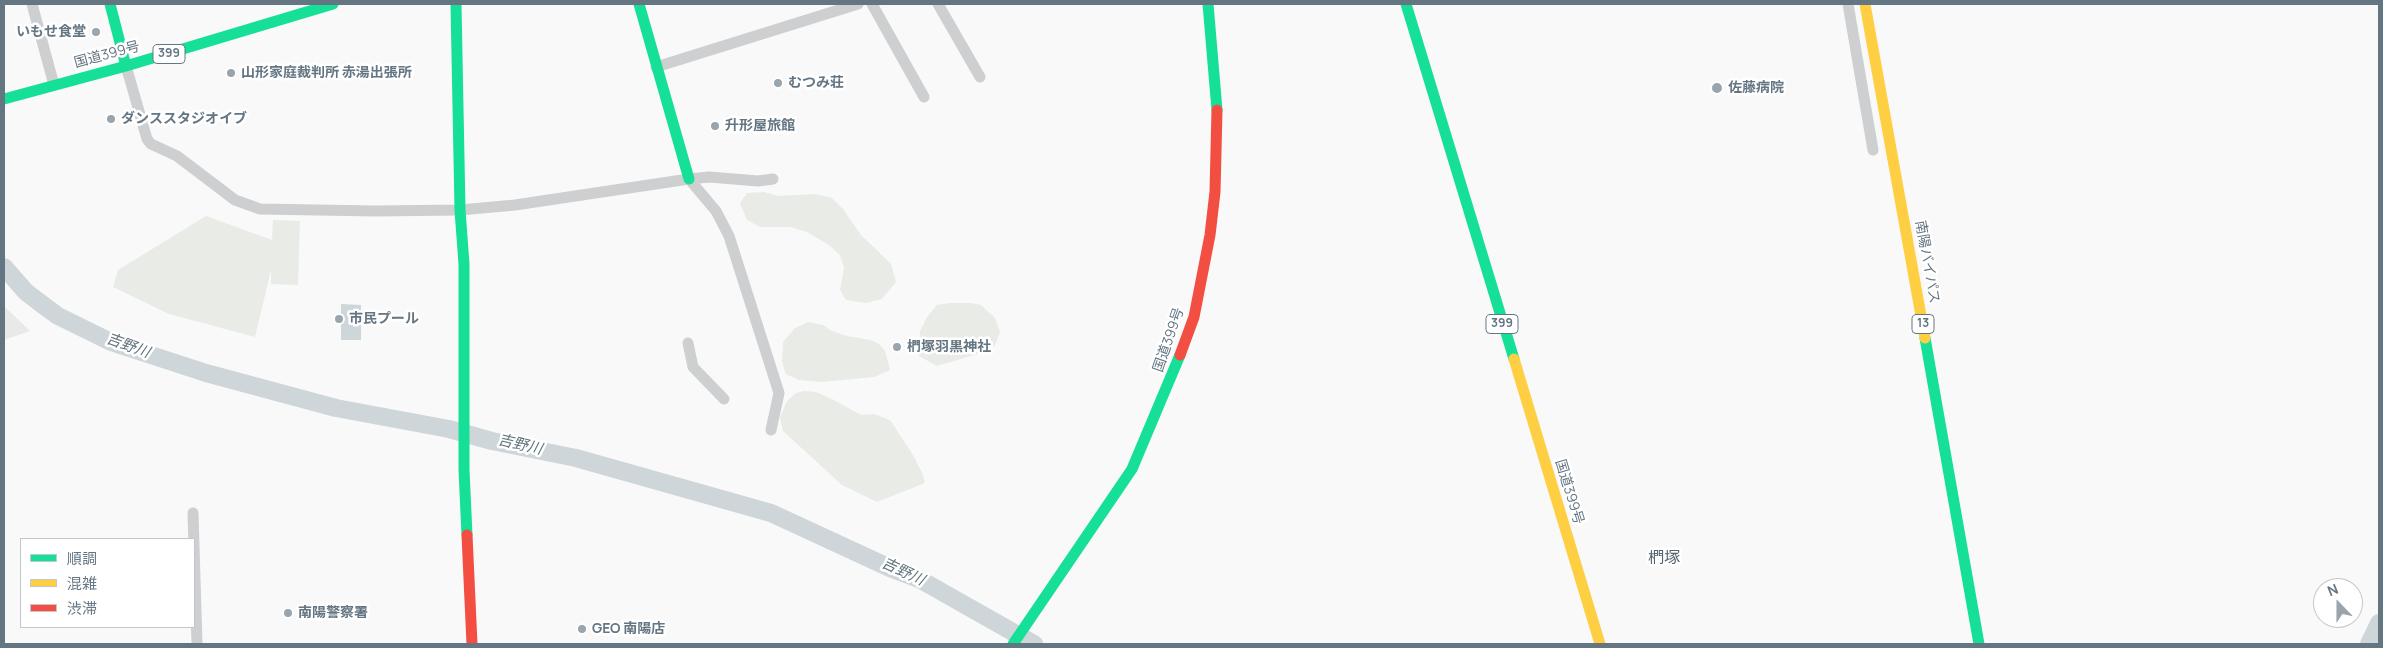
<!DOCTYPE html>
<html>
<head>
<meta charset="utf-8">
<style>
  body { margin:0 }
  #map { position:relative; width:2383px; height:648px; overflow:hidden; background:#f9f9f9; font-family:Manrope,"Noto Sans JP",sans-serif }
  canvas { display:block }
  .frame { position:absolute; inset:0; border:5px solid #657683; pointer-events:none }
  .legend { position:absolute; left:20px; top:538px; width:175px; height:90px; box-sizing:border-box; background:#fff; border:1px solid #c1c8cd; margin:0; padding:6px 9px; list-style:none; font-size:15px; color:#657683 }
  .legend li { display:flex; align-items:center; gap:10px; height:25px }
  .legend b { width:25px; border:1px solid #c1c8cd }
  .north { position:absolute; left:2313px; top:578px; width:50px; height:50px; box-sizing:border-box; background:#fff; border:1px solid #c1c8cd; border-radius:50%; rotate:338deg; font-size:14px; font-weight:700; line-height:20px; text-align:center; color:#657683 }
  .north::after { content:''; display:block; margin:auto; width:18px; height:22px; background:#99a4ac; clip-path:polygon(50% 0,100% 100%,50% 72%,0 100%) }
</style>
</head>
<body>
<div id="map">
<canvas width="2383" height="648"></canvas>
<div class="frame"></div>
<ul class="legend">
<li><b style="height:6px;background:#16e098"></b>順調</li>
<li><b style="height:6px;background:#ffcf43"></b>混雑</li>
<li><b style="height:6px;background:#f24e42"></b>渋滞</li>
</ul>
<div class="north">N</div>
</div>
<script>
const c = document.querySelector('canvas').getContext('2d');
c.lineJoin = 'round';
function fillPath(path, color) { c.fillStyle = color; c.fill(path, 'evenodd'); }
const poly = rows => new Path2D(rows.map(r => 'M' + r).join(''));
function stroke(path, color, width, dash) { c.strokeStyle = color; c.lineWidth = width; c.lineCap = dash ? 'butt' : 'round'; c.setLineDash(dash || []); c.stroke(path); }
function drawText(font, color, halo, rows, align = 'center') {
  c.font = font + ' Manrope,"Noto Sans JP",sans-serif'; c.lineWidth = 5; c.setLineDash([]); c.textBaseline = 'middle'; c.strokeStyle = halo; c.fillStyle = color; for (const [text, x, y, turn = 0] of rows) {
    c.save(); c.translate(x, y); c.rotate((+turn || 0) * Math.PI / 180); c.textAlign = isNaN(turn) ? turn : align; if (halo) c.strokeText(text, 0, 0); c.fillText(text, 0, 0); c.restore();
  }
}
const built = poly([
  [4,306,30,331,4,340]
]);
const green = poly([
  [764,192,778,196,816,194,832,198,843,209,861,235,891,264,896,282,882,299,866,303,846,300,840,290,844,268,840,255,829,245,807,232,791,227,760,227,747,220,740,203,747,193],
  [206,216,272,240,273,220,300,221,298,285,271,284,271,270,255,337,169,314,113,287,118,270],
  [950,303,971,303,981,305,995,318,1000,332,995,345,984,352,937,366,919,356,920,331,927,317,937,305],
  [808,322,823,325,832,331,847,336,871,340,879,344,885,351,890,370,874,377,822,382,799,380,786,374,782,362,783,342,795,328],
  [804,391,816,392,832,399,861,415,874,414,890,420,913,455,923,475,925,483,877,502,842,485,783,431,780,417,787,401,796,393]
]);
const water = poly([
  [341,304,361,305,361,340,341,340]
]);
const river = poly([
  [4,267,26,292,43,305,58,316,111,342,206,373,336,408,449,429,492,441,576,458,771,513,890,568,919,579,1034,644],
  [2369,644,2379,623]
]);
const street = poly([
  [32,4,54,85],
  [872,4,924,97],
  [938,4,980,77],
  [1848,4,1873,150],
  [126,66,147,139,151,144,177,156,235,200,260,209,375,211,460,210,515,205,689,179,709,177,758,181,773,179],
  [656,67,858,4],
  [689,179,716,211,729,236,779,393,771,430],
  [688,343,693,367,724,399],
  [193,513,197,644]
]);
const fast = poly([
  [110,4,126,66],
  [456,4,460,210,464,264,464,470,467,535],
  [639,4,689,179],
  [1208,4,1217,110],
  [1406,4,1514,359],
  [4,99,126,66,333,4],
  [1925,338,1979,644],
  [1013,644,1132,469,1180,355]
]);
const slow = poly([
  [1865,4,1925,338],
  [1514,359,1600,644]
]);
const jam = poly([
  [1180,355,1194,317,1210,235,1215,192,1217,110],
  [467,535,472,644]
]);
const markers = [
  [96,32,5,"#99a4ac"],
  [231,73,5,"#99a4ac"],
  [778,83,5,"#99a4ac"],
  [1717,88,6,"#99a4ac"],
  [111,119,5,"#99a4ac"],
  [715,126,5,"#99a4ac"],
  [339,319,5,"#99a4ac"],
  [897,347,5,"#99a4ac"],
  [288,613,5,"#99a4ac"],
  [582,629,5,"#99a4ac"]
];
const shields = [
  [169,54,32],
  [1502,324,32],
  [1923,324,22]
];
const shieldNames = [
  ["399",169,54],
  ["399",1502,324],
  ["13",1923,324]
];
const poiNames = [
  ["いもせ食堂",86,32,"right"],
  ["山形家庭裁判所 赤湯出張所",241,73],
  ["むつみ荘",788,83],
  ["佐藤病院",1728,88],
  ["ダンススタジオイブ",121,119],
  ["升形屋旅館",725,126],
  ["市民プール",349,319],
  ["椚塚羽黒神社",907,347],
  ["南陽警察署",298,613],
  ["GEO 南陽店",592,629]
];
const streetNames = [
  ["国道399号",107,55,-15],
  ["南陽バイパス",1927,262,80],
  ["国道399号",1169,340,-71],
  ["国道399号",1569,492,73]
];
const waterNames = [
  ["吉野川",128,346,20],
  ["吉野川",520,445,13],
  ["吉野川",903,572,25]
];
const quarterNames = [
  ["椚塚",1664,559]
];
fillPath(built, '#e8e9e9');
fillPath(green, '#e8ebe6');
fillPath(water, '#ced6d9');
stroke(river, '#ced6d9', 18);
stroke(street, '#cecfd0', 11);
stroke(fast, '#16e098', 11);
stroke(slow, '#ffcf43', 11);
stroke(jam, '#f24e42', 11);
for (const [x, y, r, color] of markers) { const dot = new Path2D(); dot.arc(x, y, r, 0, 2 * Math.PI); c.fillStyle = color; c.fill(dot); stroke(dot, '#fff', 2); }
for (const [x, y, w] of shields) { const box = new Path2D(); box.roundRect(x - w / 2, y - 9.5, w, 19, 4); c.fillStyle = '#fff'; c.fill(box); stroke(box, '#657683', 1); }
drawText('bold 12px', '#657683', null, shieldNames);
drawText('bold 14px', '#657683', '#fff', poiNames, 'left');
drawText('14px', '#657683', '#fff', streetNames);
drawText('italic 15px', '#60757c', '#fff', waterNames);
drawText('16px', '#57646e', '#fff', quarterNames);
</script>
</body>
</html>
